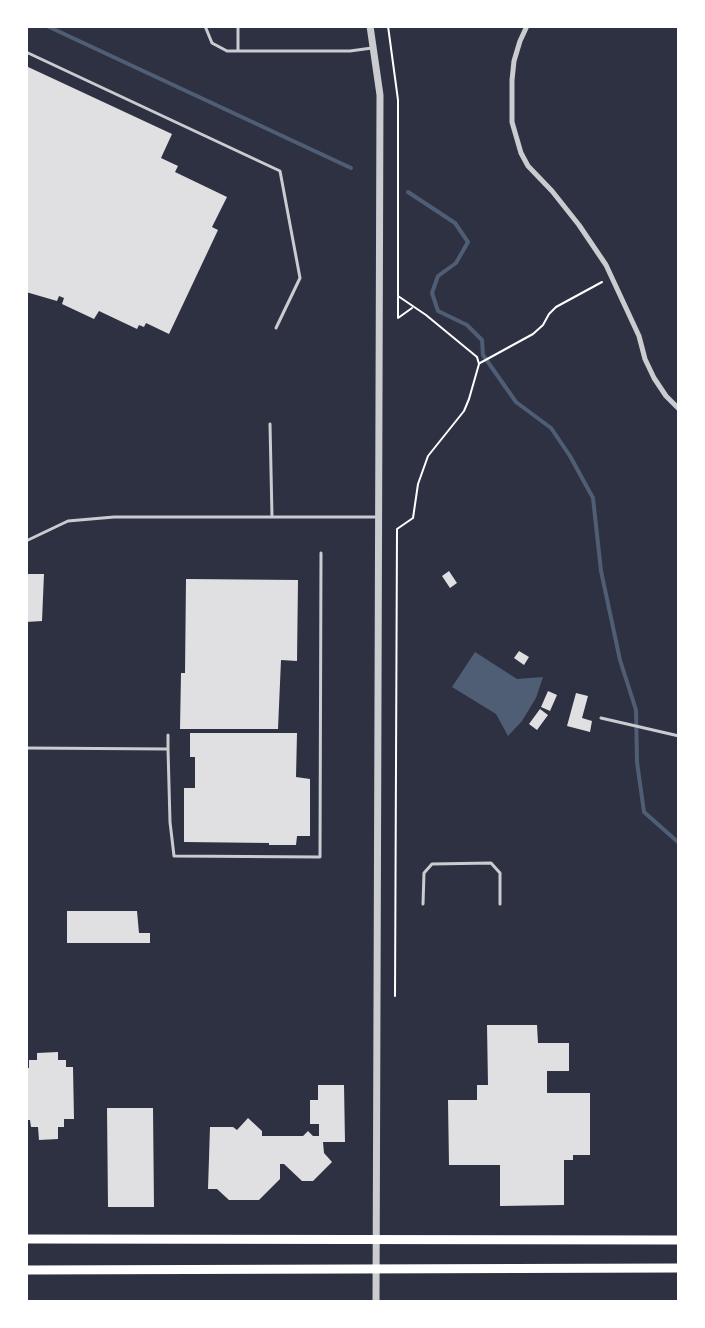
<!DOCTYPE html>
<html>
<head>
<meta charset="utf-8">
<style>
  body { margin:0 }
  #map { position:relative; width:705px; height:1328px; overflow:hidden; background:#2d3142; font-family:"IBM Plex Sans",sans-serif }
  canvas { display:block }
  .frame { position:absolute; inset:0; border:28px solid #fff; pointer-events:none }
</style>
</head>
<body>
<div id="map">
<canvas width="705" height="1328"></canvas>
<div class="frame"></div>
</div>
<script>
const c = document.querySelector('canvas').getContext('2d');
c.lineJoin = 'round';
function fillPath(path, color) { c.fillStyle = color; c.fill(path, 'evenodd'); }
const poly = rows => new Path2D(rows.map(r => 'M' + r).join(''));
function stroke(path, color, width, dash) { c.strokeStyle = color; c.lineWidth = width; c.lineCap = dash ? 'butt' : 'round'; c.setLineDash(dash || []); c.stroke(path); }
const water = poly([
  [475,652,517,679,543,677,536,698,522,721,508,736,496,714,452,687]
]);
const stream = poly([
  [47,26,351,168],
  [408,192,455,223,468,242,456,263,438,276,432,293,438,311,467,325,482,340,483,355,516,402,551,428,570,456,593,498,601,571,620,660,636,710,637,762,644,812,679,843]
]);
const building = poly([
  [26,66,172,134,161,158,178,166,175,172,227,197,212,227,218,230,169,334,146,323,144,327,139,325,137,329,99,311,94,319,62,304,64,298,59,296,57,301,26,292],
  [449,571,457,583,450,588,442,576],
  [26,574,44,574,42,621,26,622],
  [186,579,298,580,297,661,281,660,278,729,180,729,181,673,185,673],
  [519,651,529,657,524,665,514,658],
  [548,691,557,695,550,711,541,707],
  [576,693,588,696,582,718,592,721,590,732,567,726],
  [540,709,548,715,537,730,529,724],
  [190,733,297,733,296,777,310,779,310,836,297,836,296,845,269,845,269,843,184,842,184,788,195,788,195,757,190,757],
  [67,911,137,911,139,933,150,933,150,943,67,943],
  [487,1025,537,1025,538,1043,569,1043,569,1071,547,1071,547,1093,590,1093,590,1155,573,1155,573,1160,564,1160,564,1205,500,1206,500,1165,449,1165,448,1100,477,1100,477,1085,488,1085],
  [58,1052,58,1060,66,1060,66,1067,73,1067,74,1119,64,1119,64,1127,58,1127,58,1139,39,1140,38,1127,31,1127,30,1120,26,1120,26,1068,29,1068,29,1060,37,1060,37,1053],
  [318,1085,344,1085,345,1142,323,1142,324,1153,332,1162,313,1181,302,1181,284,1164,280,1164,280,1179,259,1200,229,1200,217,1189,208,1189,210,1127,233,1127,237,1130,248,1118,262,1131,262,1136,303,1136,308,1131,313,1136,319,1136,319,1124,310,1124,310,1100,318,1100],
  [107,1108,153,1108,154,1207,108,1207]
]);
const path = poly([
  [388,26,398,100,398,318],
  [398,318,412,308],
  [480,363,533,334,543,325,549,314,556,307,602,282],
  [395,996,397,529,413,518,418,484,428,456,464,411,469,399,479,364,477,357,426,315,398,296]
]);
const service = poly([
  [205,26,212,43,227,51,350,51,372,48],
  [238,51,238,26],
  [26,52,280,171,300,278,276,328],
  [270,424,272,517],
  [26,541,68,521,114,517,378,517],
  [601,718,679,736],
  [26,748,168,749,168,735],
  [168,749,170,822,174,856,320,857,321,553],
  [423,904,424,873,432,864,491,863,500,873,500,904]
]);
const minor = poly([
  [527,26,520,41,514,61,512,80,512,122,521,153,528,166,552,191,579,225,606,265,639,336,645,359,654,378,666,396,679,409]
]);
const tertiary = poly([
  [370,26,380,95,376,1302]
]);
const primary = poly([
  [26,1239,679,1240],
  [26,1270,679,1268]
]);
fillPath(water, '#4f5d75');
stroke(stream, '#4f5d75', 4);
fillPath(building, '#e0e0e3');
stroke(path, '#fff', 2);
stroke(service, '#caccd0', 3);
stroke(minor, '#caccd0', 5);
stroke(tertiary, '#caccd0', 7);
stroke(primary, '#fff', 9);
</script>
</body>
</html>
